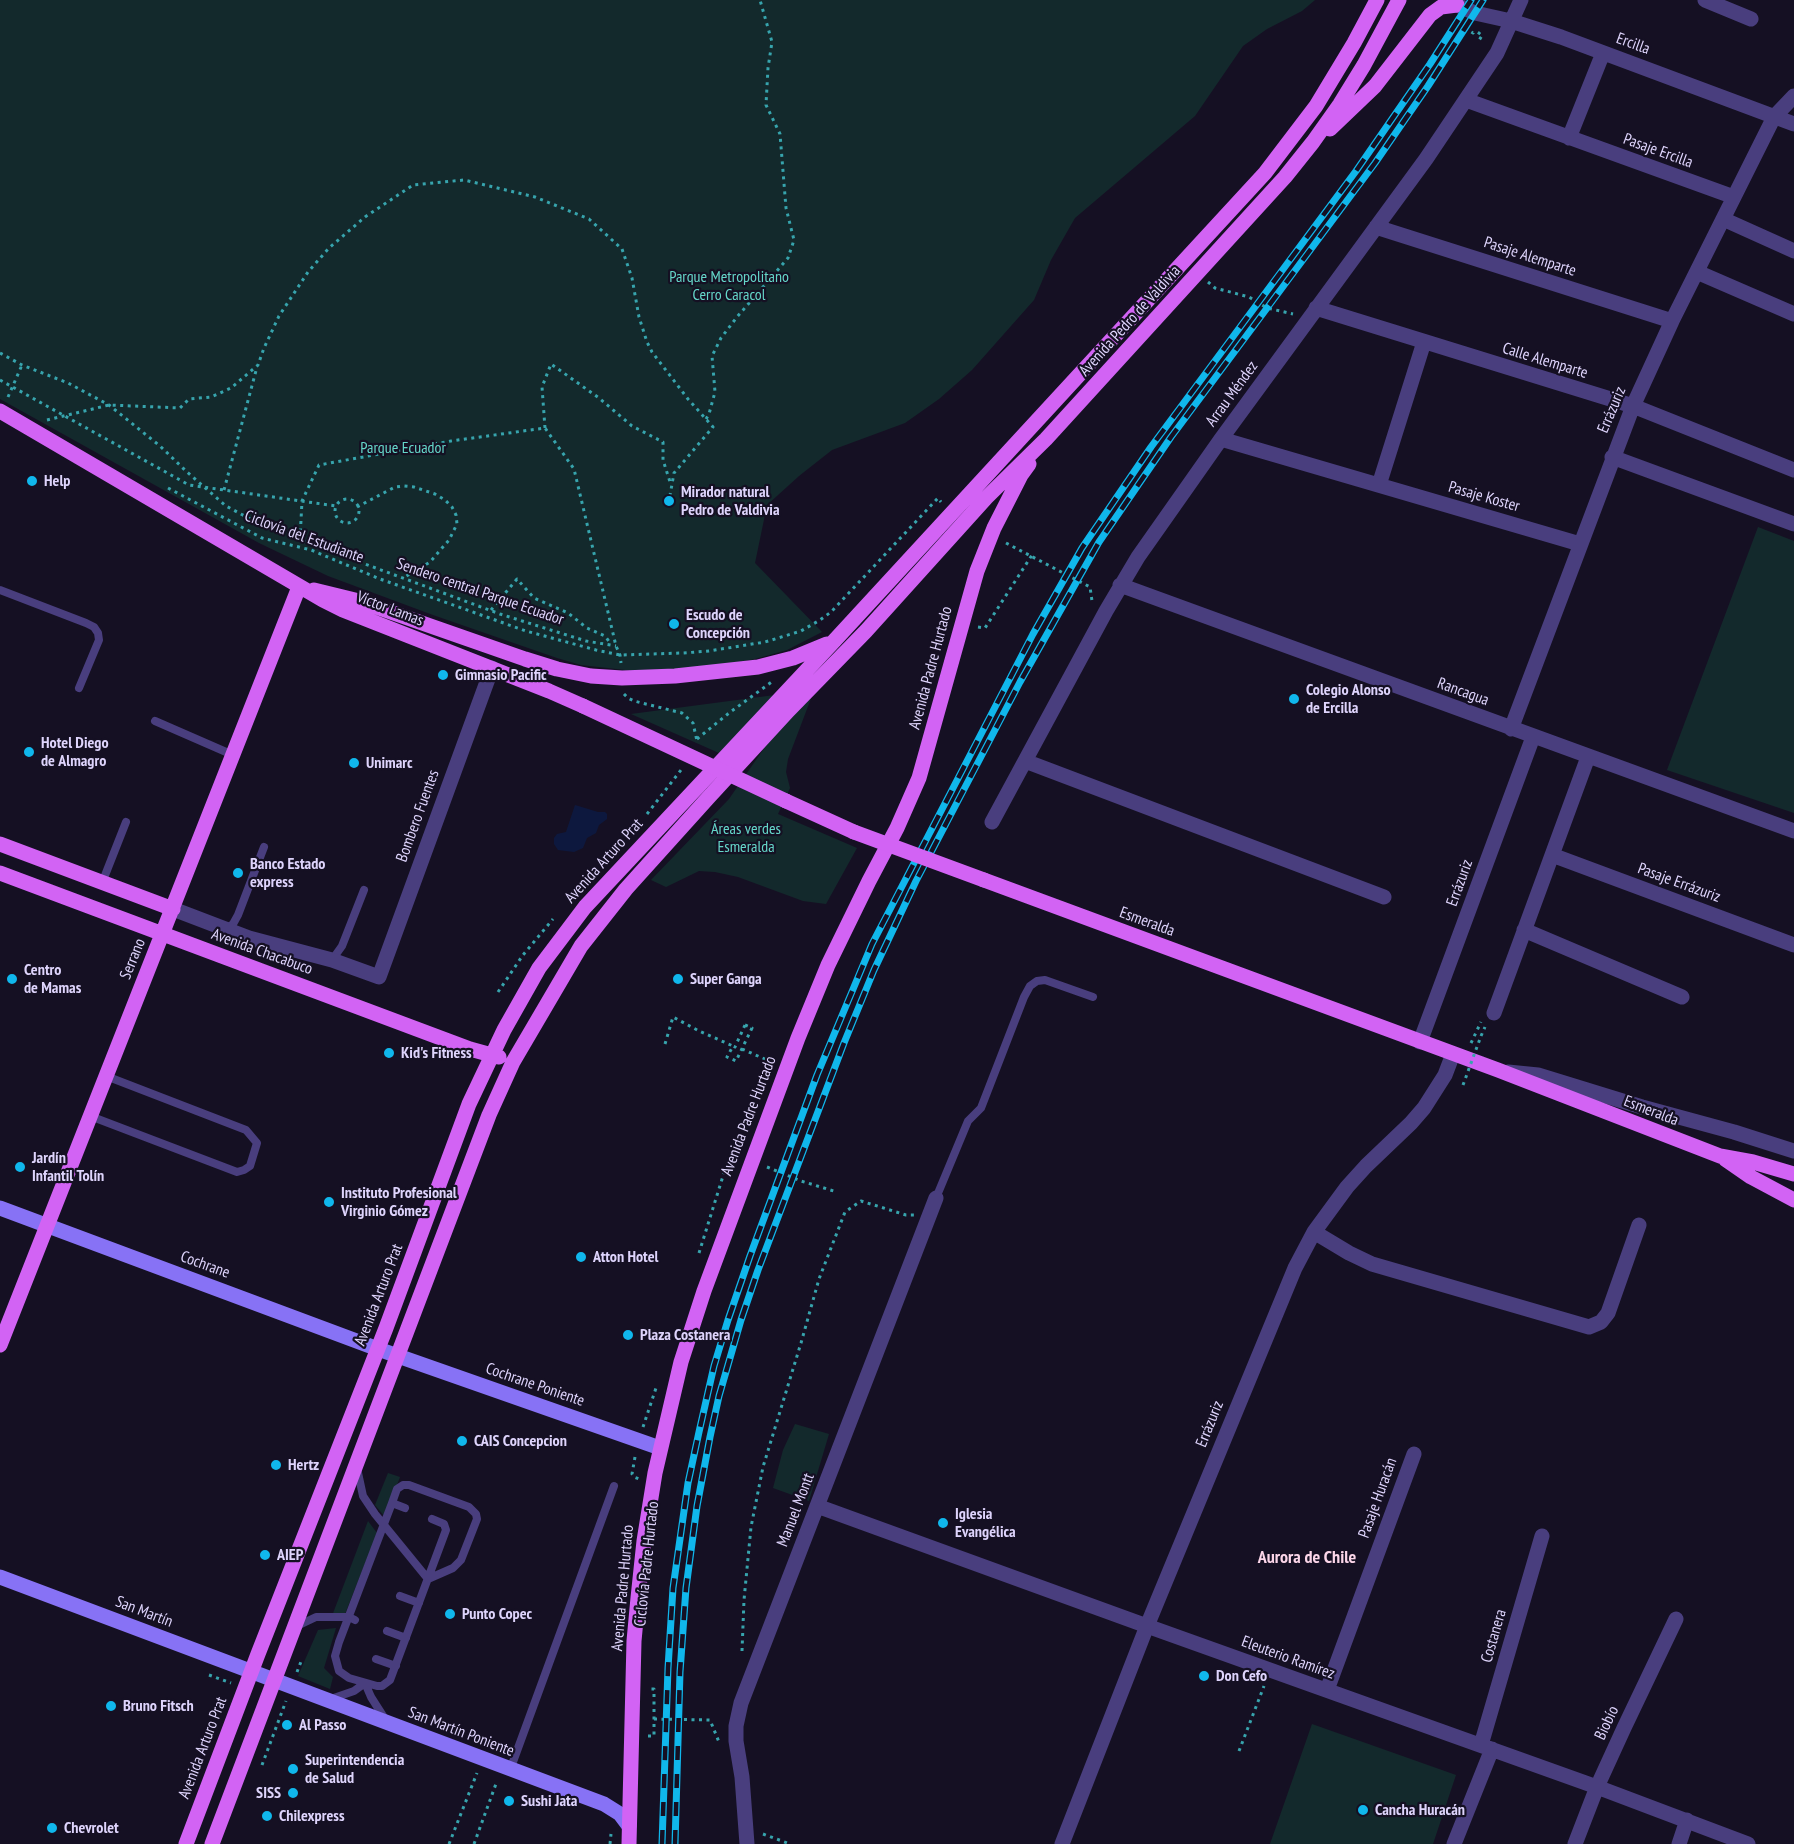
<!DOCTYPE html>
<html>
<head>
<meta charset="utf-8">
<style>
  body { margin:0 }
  canvas { display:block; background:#151023 }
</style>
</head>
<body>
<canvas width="1794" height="1844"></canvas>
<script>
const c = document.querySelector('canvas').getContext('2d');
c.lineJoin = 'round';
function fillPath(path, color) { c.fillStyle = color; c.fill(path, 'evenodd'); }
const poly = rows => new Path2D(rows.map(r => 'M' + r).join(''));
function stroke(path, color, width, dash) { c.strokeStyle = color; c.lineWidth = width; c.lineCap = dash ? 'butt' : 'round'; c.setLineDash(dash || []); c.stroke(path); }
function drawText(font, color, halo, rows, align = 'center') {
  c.font = font + ' "PT Sans Narrow",sans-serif'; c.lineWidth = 4.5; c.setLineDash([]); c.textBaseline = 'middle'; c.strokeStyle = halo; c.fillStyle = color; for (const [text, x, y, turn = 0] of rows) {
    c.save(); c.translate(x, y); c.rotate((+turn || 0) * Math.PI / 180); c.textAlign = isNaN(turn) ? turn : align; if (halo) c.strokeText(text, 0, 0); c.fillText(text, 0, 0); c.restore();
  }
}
const green = poly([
  [0,0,1315,0,1302,11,1267,29,1243,46,1195,116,1075,218,1051,260,1034,300,972,370,939,399,905,423,832,450,799,476,767,505,755,563,822,632,787,650,755,659,696,669,634,671,581,665,557,658,433,615,328,576,259,543,0,399],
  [1758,527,1794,541,1794,813,1667,770],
  [818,680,788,759,786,772,790,788,778,814,857,848,826,904,803,901,738,877,715,872,699,871,666,887,651,880,729,799,787,715],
  [775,695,719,753,631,714],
  [795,1424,829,1434,809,1501,773,1488,783,1450],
  [388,1473,400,1477,385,1517,375,1505],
  [368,1521,377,1533,345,1614,332,1616],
  [336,1628,324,1668,333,1677,330,1689,298,1676,318,1630],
  [1312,1724,1456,1775,1433,1844,1270,1844]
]);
const water = poly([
  [575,805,598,812,605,812,607,814,607,819,599,825,596,833,587,838,583,848,574,852,558,850,554,844,554,838,557,834,566,832]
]);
const path = poly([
  [1465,28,1473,33,1476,29],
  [1480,32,1477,36,1485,41],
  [1208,282,1215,288,1249,297,1267,308,1293,314],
  [0,353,22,365,68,383,109,405,160,446,187,472,226,506,265,527,500,614,586,641,616,646],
  [0,380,189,485,336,506],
  [8,397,22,365],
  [706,419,709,414,715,392,712,356,721,338,737,317,788,258,794,240,786,208,780,134,766,105,768,68,772,42,760,0],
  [47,420,109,405,180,408,189,399,211,397,231,388,258,365,264,348,279,316,308,272,329,248,365,217,413,185,464,180,535,197,589,219,622,249,632,278,639,317,647,342,652,352,688,399,713,427,674,473,669,501],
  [545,428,542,387,551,364,599,398,632,426,663,442,663,460,671,485],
  [168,488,262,538,311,550,380,579,526,631,596,650,620,655,683,653,709,651,765,642,801,631,820,620,831,612,938,498,941,502],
  [224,490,257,367],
  '335 511a12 12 0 1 1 24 0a12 12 0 1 1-24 0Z',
  [357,507,395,487,404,486,414,487,435,494,445,500,452,507,456,515,457,524,449,540,430,562,403,578],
  [300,539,302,501,319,465,451,441,545,428,574,469,616,646,620,655,621,663],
  [1006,543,1090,587,1092,601],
  [491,610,517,579,534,598,568,613,587,628,605,636,611,644],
  [978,627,985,628,1032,555],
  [624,694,628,698,634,701,682,713,693,723,697,741],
  [697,739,729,713,773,681],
  [647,814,681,770],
  [498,992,523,955,553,919],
  [745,1025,752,1028,736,1061,727,1057,733,1046,735,1047,745,1025],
  [1481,1036,1485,1027],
  [1471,1043,1481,1022],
  [665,1044,673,1017,699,1031,733,1046],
  [742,1049,767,1060],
  [767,1167,801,1181,837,1192],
  [699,1253,728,1160,735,1163],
  [643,1427,656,1388],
  [635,1457,632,1474,634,1477,639,1479],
  [742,1651,744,1600,751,1527,763,1467,801,1343,819,1279,845,1212,861,1201,906,1215,914,1215],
  [297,1672,302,1659],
  [209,1675,231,1683],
  [654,1719,710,1720,719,1742],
  [648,1736,654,1736,654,1689,648,1689],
  [1239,1751,1264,1686],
  [262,1765,286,1701],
  [763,1834,790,1844],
  [449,1844,477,1773],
  [474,1844,497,1781],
  [610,1844,611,1834]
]);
const lane = poly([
  [0,590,86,623,94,627,98,633,99,640,79,688],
  [155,721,233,755],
  [102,883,126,822],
  [226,929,233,924,238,915,264,847],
  [332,960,342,946,364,890],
  [90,1116,237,1172,244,1170,250,1166,257,1143,246,1130,106,1076],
  [936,1198,968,1121,981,1108,1024,997,1030,986,1037,981,1045,980,1093,997],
  [357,1468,363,1496,375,1514,428,1579],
  [392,1503,405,1508],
  [428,1579,453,1568,461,1560,477,1519,476,1514,469,1507,409,1485,403,1485,397,1489,392,1503,339,1642,335,1656,339,1671,349,1678,377,1686,382,1686,390,1680,446,1530,444,1524,432,1519],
  [400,1596,419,1603],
  [295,1627,316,1617,349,1617,355,1620],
  [387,1631,406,1638],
  [376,1659,396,1666],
  [365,1683,371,1697,385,1719],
  [328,1700,354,1691,365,1683],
  [510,1770,614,1486]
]);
const street = poly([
  [1705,0,1751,19],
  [1457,5,1475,13,1511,21,1561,37,1794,124],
  [1466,100,1734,197],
  [1569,138,1603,53],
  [1723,219,1794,251],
  [1376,227,1672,321],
  [1697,272,1794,314],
  [1316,308,1633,406,1794,470],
  [1221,439,1580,544],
  [1612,457,1794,524],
  [1379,485,1424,342],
  [1120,585,1794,831],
  [1511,729,1633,406,1672,321,1774,117,1794,96],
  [1025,761,1384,897],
  [992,822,1106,611,1138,557,1221,439,1426,159,1497,53,1521,0],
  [1552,855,1794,945],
  [173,909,249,938,332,960,379,977,492,668],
  [1524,930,1682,997],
  [1494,1013,1588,757],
  [1420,1042,1533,737],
  [1508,1072,1538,1075,1642,1107,1734,1132,1794,1151],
  [1314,1232,1349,1253,1372,1264,1589,1327,1601,1322,1608,1313,1639,1225],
  [817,1506,1147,1626,1597,1787,1748,1844],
  [1327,1690,1414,1454],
  [1481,1745,1542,1536],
  [747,1844,742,1777,736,1741,736,1726,741,1703,936,1198],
  [1062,1844,1147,1626,1295,1268,1314,1232,1347,1187,1366,1166,1411,1123,1424,1108,1445,1075,1453,1054],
  [1454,1844,1492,1749],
  [1575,1844,1597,1787,1624,1728,1676,1619],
  [1679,1844,1687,1820]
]);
const secondary = poly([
  [0,1208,378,1349,660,1448],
  [0,1577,604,1804,620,1814,629,1826]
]);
const primary = poly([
  [1330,129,1375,86,1430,15,1441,7,1457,5],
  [0,411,323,600,343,610,549,691,583,706],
  [314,590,359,601,525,659,557,669,591,676,622,678,675,676,758,667,793,658,827,644],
  [786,801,854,832],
  [0,844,173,909],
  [0,873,470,1049,499,1057],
  [984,880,1498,1070,1720,1156,1753,1162,1794,1174],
  [1725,1159,1751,1177,1794,1200],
  [0,1345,299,587],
  [186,1844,258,1654,386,1328,469,1104,504,1030,539,968,585,907,835,640,1265,173,1316,106,1354,43,1377,0],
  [212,1844,489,1115,513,1062,581,946,626,889,708,798,789,710,866,631,986,498,1046,439,1285,177,1313,142,1340,104,1364,65,1399,0],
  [629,1844,634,1641,638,1598,644,1541,655,1473,681,1362,704,1291,798,1038,828,965,869,881,897,828,919,778,977,571,994,528,1021,475,1029,464]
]);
const rail = poly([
  [662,1844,668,1668,673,1588,688,1483,699,1432,714,1366,728,1320,750,1256,817,1075,872,944,1033,634,1082,548,1151,447,1356,171,1430,64,1471,0],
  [675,1844,680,1672,686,1588,697,1506,710,1437,719,1396,741,1320,758,1270,844,1043,874,970,916,881,1020,682,1099,542,1171,437,1375,163,1428,86,1483,0]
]);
const pathBridge = poly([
  [1463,1085,1481,1036]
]);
const primaryBridge = poly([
  [583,706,786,801],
  [854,832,984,880]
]);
const markers = [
  [32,481,6,"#10b7ec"],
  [669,501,6,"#10b7ec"],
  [674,624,6,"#10b7ec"],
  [443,675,6,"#10b7ec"],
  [1294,699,6,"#10b7ec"],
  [29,752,6,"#10b7ec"],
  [354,763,6,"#10b7ec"],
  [238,873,6,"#10b7ec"],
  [12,979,6,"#10b7ec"],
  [678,979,6,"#10b7ec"],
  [389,1053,6,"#10b7ec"],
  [20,1167,6,"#10b7ec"],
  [329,1202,6,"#10b7ec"],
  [581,1257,6,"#10b7ec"],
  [628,1335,6,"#10b7ec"],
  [462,1441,6,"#10b7ec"],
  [276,1465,6,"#10b7ec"],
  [943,1523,6,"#10b7ec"],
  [265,1555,6,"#10b7ec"],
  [450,1614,6,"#10b7ec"],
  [1204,1676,6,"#10b7ec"],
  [111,1706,6,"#10b7ec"],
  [287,1725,6,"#10b7ec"],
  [293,1769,6,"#10b7ec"],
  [293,1793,6,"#10b7ec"],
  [509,1801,6,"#10b7ec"],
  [1363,1810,6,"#10b7ec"],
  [267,1816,6,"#10b7ec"],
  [52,1828,6,"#10b7ec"]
];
const streetNames = [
  ["Ercilla",1633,44,20],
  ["Pasaje Ercilla",1658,151,20],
  ["Pasaje Alemparte",1530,257,18],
  ["Avenida Pedro de Valdivia",1130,321,-48],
  ["Calle Alemparte",1545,361,17],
  ["Arrau Méndez",1232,394,-54],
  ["Errázuriz",1612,410,-67],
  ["Pasaje Koster",1484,497,16],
  ["Ciclovía del Estudiante",304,537,20],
  ["Sendero central Parque Ecuador",480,592,19],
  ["Víctor Lamas",390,609,21],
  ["Avenida Padre Hurtado",931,668,-75],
  ["Rancagua",1463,692,20],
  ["Bombero Fuentes",418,816,-70],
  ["Avenida Arturo Prat",604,861,-48],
  ["Errázuriz",1460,883,-70],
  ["Pasaje Errázuriz",1679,883,20],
  ["Esmeralda",1147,922,20],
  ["Avenida Chacabuco",262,952,20],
  ["Serrano",133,959,-68],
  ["Esmeralda",1651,1111,21],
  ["Avenida Padre Hurtado",749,1116,-69],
  ["Cochrane",205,1265,20],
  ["Avenida Arturo Prat",379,1295,-69],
  ["Cochrane Poniente",535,1385,19],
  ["Errázuriz",1210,1424,-68],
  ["Pasaje Huracán",1378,1498,-70],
  ["Manuel Montt",796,1510,-69],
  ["Ciclovía Padre Hurtado",647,1564,-84],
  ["Avenida Padre Hurtado",623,1588,-85],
  ["San Martín",144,1612,21],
  ["Costanera",1494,1636,-74],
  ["Eleuterio Ramírez",1288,1658,20],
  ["Biobío",1607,1723,-65],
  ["San Martín Poniente",461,1732,21],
  ["Avenida Arturo Prat",203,1748,-69]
];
const parkNames = [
  ["Parque Metropolitano",729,277],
  ["Cerro Caracol",729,295],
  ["Parque Ecuador",403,448],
  ["Áreas verdes",746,829],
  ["Esmeralda",746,847]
];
const poiNames = [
  ["Help",44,481],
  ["Mirador natural",681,492],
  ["Pedro de Valdivia",681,510],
  ["Escudo de",686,615],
  ["Concepción",686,633],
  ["Gimnasio Pacific",455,675],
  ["Colegio Alonso",1306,690],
  ["de Ercilla",1306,708],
  ["Hotel Diego",41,743],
  ["de Almagro",41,761],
  ["Unimarc",366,763],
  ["Banco Estado",250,864],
  ["express",250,882],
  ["Centro",24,970],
  ["de Mamas",24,988],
  ["Super Ganga",690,979],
  ["Kid's Fitness",401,1053],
  ["Jardín",32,1158],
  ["Infantil Tolín",32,1176],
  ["Instituto Profesional",341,1193],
  ["Virginio Gómez",341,1211],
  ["Atton Hotel",593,1257],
  ["Plaza Costanera",640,1335],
  ["CAIS Concepcion",474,1441],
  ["Hertz",288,1465],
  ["Iglesia",955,1514],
  ["Evangélica",955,1532],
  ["AIEP",277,1555],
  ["Punto Copec",462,1614],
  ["Don Cefo",1216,1676],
  ["Bruno Fitsch",123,1706],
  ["Al Passo",299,1725],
  ["Superintendencia",305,1760],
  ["de Salud",305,1778],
  ["SISS",281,1793,"right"],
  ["Sushi Jata",521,1801],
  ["Cancha Huracán",1375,1810],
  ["Chilexpress",279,1816],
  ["Chevrolet",64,1828]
];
const neighbourhoodNames = [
  ["Aurora de Chile",1307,1558]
];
fillPath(green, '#13292c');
fillPath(water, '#0d183e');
stroke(path, '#37a4ad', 3, [3, 4.5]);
stroke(lane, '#493e7e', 8);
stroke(street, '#493e7e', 15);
stroke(secondary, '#8772f5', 15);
stroke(primary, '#d263f4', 15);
stroke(rail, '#10b7ec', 7);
stroke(rail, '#151023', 4.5, [14]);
stroke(pathBridge, '#37a4ad', 3, [3, 4.5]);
stroke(primaryBridge, '#d263f4', 15);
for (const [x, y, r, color] of markers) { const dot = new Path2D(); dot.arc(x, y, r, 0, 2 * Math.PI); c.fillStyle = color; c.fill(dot); stroke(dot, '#151023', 2); }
drawText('16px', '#ded4fc', '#151023', streetNames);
drawText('16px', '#65d7ca', '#151023', parkNames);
drawText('bold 16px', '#ded4fc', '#151023', poiNames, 'left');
drawText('bold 18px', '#fcd6e9', '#151023', neighbourhoodNames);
</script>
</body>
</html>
